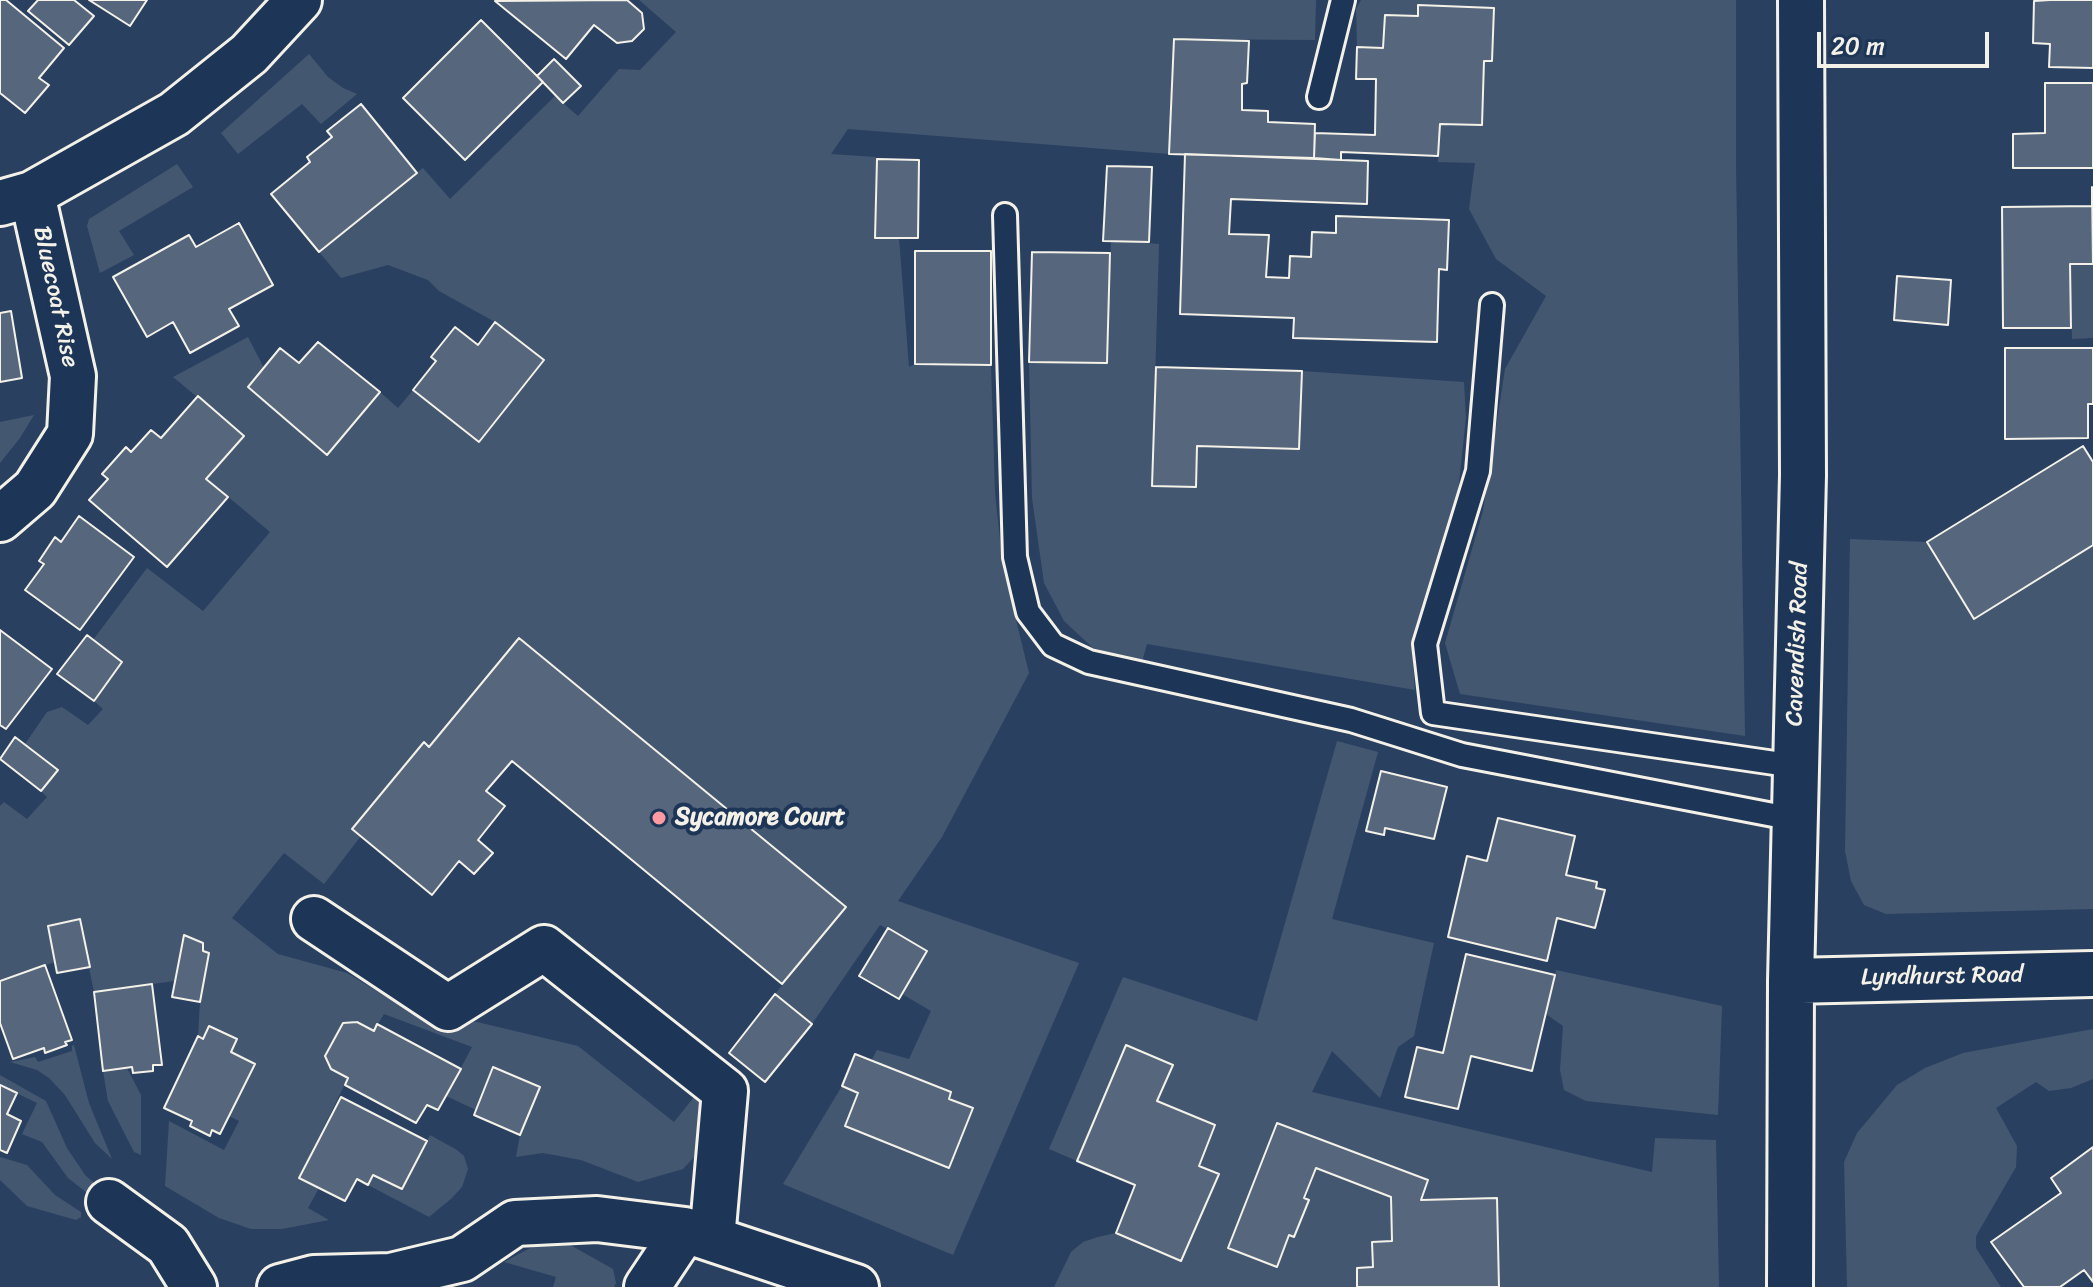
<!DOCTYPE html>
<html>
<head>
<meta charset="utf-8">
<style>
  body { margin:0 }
  #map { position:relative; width:2093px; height:1287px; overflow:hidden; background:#2a4060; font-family:Sriracha,sans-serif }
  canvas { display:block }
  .scale { position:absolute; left:1817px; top:32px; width:172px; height:36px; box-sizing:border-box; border:4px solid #f4f1e8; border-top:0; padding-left:10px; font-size:24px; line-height:28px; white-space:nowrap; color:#f4f1e8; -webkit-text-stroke:6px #1d3557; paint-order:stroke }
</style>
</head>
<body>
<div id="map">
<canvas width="2093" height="1287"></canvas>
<div class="scale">20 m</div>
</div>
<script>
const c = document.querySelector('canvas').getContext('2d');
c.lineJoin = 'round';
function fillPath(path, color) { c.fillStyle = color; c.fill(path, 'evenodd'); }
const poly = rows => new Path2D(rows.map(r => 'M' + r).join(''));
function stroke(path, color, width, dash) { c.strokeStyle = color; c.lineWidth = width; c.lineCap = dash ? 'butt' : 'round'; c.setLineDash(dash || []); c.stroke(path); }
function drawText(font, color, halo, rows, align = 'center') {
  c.font = font + ' Sriracha,sans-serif'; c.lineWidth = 8; c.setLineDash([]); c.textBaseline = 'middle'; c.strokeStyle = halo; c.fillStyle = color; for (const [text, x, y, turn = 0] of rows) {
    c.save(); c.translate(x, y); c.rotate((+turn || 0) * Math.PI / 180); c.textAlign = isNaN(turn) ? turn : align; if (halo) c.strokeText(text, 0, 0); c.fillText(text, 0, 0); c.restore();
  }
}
const green = poly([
  [639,0,1316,0,1315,40,1174,39,1169,154,848,129,831,154,876,157,877,159,875,237,899,238,909,367,915,364,991,365,995,493,1003,567,1029,673,942,837,898,901,1079,963,953,1255,783,1184,842,1086,858,1093,845,1126,948,1168,972,1108,949,1099,951,1092,871,1061,877,1050,909,1059,931,1011,902,994,927,951,880,925,812,1024,775,994,845,906,519,638,429,747,423,743,352,828,361,836,324,884,284,853,232,918,278,954,347,973,397,1003,578,1046,674,1122,698,1092,709,1123,700,1151,683,1169,638,1182,581,1160,543,1153,516,1157,520,1135,540,1087,494,1067,476,1110,446,1096,472,1047,384,1014,374,1031,357,1022,343,1023,325,1056,331,1069,348,1078,299,1177,319,1188,308,1208,329,1220,282,1229,251,1229,219,1218,165,1186,169,1121,224,1150,239,1121,229,1116,255,1065,231,1052,237,1039,209,1026,203,1039,198,1036,200,1002,209,954,181,949,174,981,94,992,79,919,48,926,55,962,0,981,0,806,4,802,27,819,47,797,41,791,57,770,25,744,47,712,62,707,88,725,103,709,94,701,122,662,93,640,147,568,203,611,270,532,207,479,244,436,173,377,248,337,264,368,248,388,327,455,380,392,398,408,413,390,479,441,543,360,495,322,439,291,428,280,388,265,341,278,319,252,423,168,450,199,555,96,578,116,619,69,640,70,676,32],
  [1361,0,1736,0,1736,166,1745,736,1460,694,1445,643,1483,511,1505,369,1546,296,1496,259,1469,209,1475,163,1438,162,1440,124,1482,125,1484,61,1492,60,1494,9,1419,6,1418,16,1385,15,1383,48,1357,47,1356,9],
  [309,54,328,77,343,88,357,94,321,124,302,104,238,154,221,133],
  [177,164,193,187,119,231,134,255,100,273,87,226,89,219],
  [1111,240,1159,244,1152,486,1196,487,1197,446,1299,448,1302,371,1464,382,1466,418,1458,492,1412,645,1415,690,1147,644,1142,662,1093,648,1064,621,1044,583,1032,498,1029,362,1107,363],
  [2070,264,2093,264,2093,338,2072,339],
  [34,415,20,438,0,463,0,422],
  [1850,539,1927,542,1974,619,2093,545,2093,909,1886,914,1864,905,1851,881,1845,851],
  [1337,741,1378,752,1332,919,1434,943,1414,1036,1398,1047,1380,1098,1332,1051,1312,1092,1652,1172,1655,1138,1716,1140,1719,1287,1499,1287,1497,1198,1421,1200,1427,1180,1277,1123,1228,1248,1277,1267,1289,1235,1293,1237,1316,1168,1391,1197,1392,1241,1372,1242,1373,1267,1357,1268,1357,1287,1054,1287,1071,1252,1083,1242,1098,1237,1116,1233,1181,1261,1218,1175,1199,1166,1215,1125,1157,1101,1172,1065,1126,1045,1077,1161,1049,1149,1123,977,1257,1021],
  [1556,970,1722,1006,1718,1115,1586,1101,1564,1090,1560,1070,1563,1026,1546,1014],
  [2093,1029,2093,1079,2071,1088,2049,1091,2036,1082,1996,1108,2017,1146,2016,1167,1976,1236,1976,1248,2001,1287,1847,1287,1844,1162,1857,1133,1897,1085,1925,1068,1963,1053],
  [74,1045,89,1103,112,1159,95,1143,65,1095,49,1078,37,1070,10,1062,35,1057,38,1062,72,1051,72,1046],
  [127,1068,141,1095,141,1155,134,1152,108,1101,103,1071],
  [0,1075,46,1101,67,1148,85,1175,98,1186,91,1196,68,1178,42,1142,22,1134,37,1103,0,1085],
  [430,1135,457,1150,464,1156,468,1169,462,1187,452,1198,429,1217,368,1185,373,1175,402,1189],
  [0,1157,27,1165,55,1195,81,1212,81,1217,76,1220,27,1206,0,1180],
  [552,1241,565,1242,613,1269,616,1283,614,1287,553,1287,556,1277,504,1262,532,1247]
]);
const building = poly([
  [0,0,6,0,64,48,39,78,49,85,25,113,0,93,0,0],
  [38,0,74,0,94,16,69,45,28,11,38,0],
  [89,0,147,0,130,26,89,0],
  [627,0,642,13,644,29,632,41,617,43,594,25,566,59,495,1,627,0],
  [2050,0,2093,0,2093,68,2049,67,2050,44,2033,43,2034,1,2050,0],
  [1418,5,1494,8,1492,61,1484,61,1482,125,1440,124,1438,156,1341,152,1341,160,1314,158,1315,133,1375,135,1376,79,1356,79,1357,47,1383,48,1385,15,1418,16,1418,5],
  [481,20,543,82,465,160,403,98,481,20],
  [1174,39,1249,41,1247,83,1242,84,1242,110,1268,111,1268,122,1315,124,1314,158,1169,154,1174,39],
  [554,59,581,86,563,103,537,76,554,59],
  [2045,83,2093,83,2093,168,2013,168,2013,134,2045,133,2045,83],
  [361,104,417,173,319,252,271,194,310,162,307,157,332,137,327,131,361,104],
  [1185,154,1368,161,1367,204,1231,199,1229,234,1269,235,1266,277,1289,278,1290,256,1311,257,1312,232,1336,233,1336,216,1449,220,1447,270,1439,269,1437,342,1293,338,1294,318,1180,314,1185,154],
  [877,159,919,160,918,238,875,238,877,159],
  [1107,166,1152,167,1149,242,1103,241,1107,166],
  [2092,187,2093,264,2070,264,2071,328,2003,328,2002,207,2092,206,2092,187],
  [239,223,273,285,229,309,239,326,190,353,173,322,147,337,113,277,189,235,196,247,239,223],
  [915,251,991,251,991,365,915,364,915,251],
  [1032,252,1110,253,1107,363,1029,362,1032,252],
  [1897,276,1951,280,1948,325,1894,320,1897,276],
  [11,311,22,378,0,382,0,313,11,311],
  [495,322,544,360,479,442,413,390,436,361,431,357,455,327,478,345,495,322],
  [318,342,380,392,327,455,248,387,280,348,299,363,318,342],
  [2005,348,2093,348,2093,404,2088,404,2088,438,2005,439,2005,348],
  [1156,367,1302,371,1299,449,1197,446,1196,487,1152,486,1156,367],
  [198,396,244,436,206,479,228,497,167,567,89,500,108,479,102,474,126,447,131,452,151,430,161,438,198,396],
  [2083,446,2093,462,2093,545,1974,619,1927,542,2083,446],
  [79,516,134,557,80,630,25,590,44,564,39,561,55,537,61,542,79,516],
  [0,630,52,669,6,729,0,725,0,630],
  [87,635,122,662,94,701,57,674,87,635],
  [519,638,846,907,782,984,512,761,486,791,505,806,478,840,493,853,474,874,459,861,432,895,352,829,424,742,429,747,519,638],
  [15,737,58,770,41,791,0,759,15,737],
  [1381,771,1447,787,1434,839,1385,828,1384,835,1366,831,1381,771],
  [1498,818,1575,836,1566,875,1597,882,1596,888,1605,890,1595,928,1557,918,1547,961,1448,937,1467,856,1487,861,1498,818],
  [80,919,90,967,57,973,48,926,80,919],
  [888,928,927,951,899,999,859,976,888,928],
  [184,935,203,943,203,951,209,953,200,1002,172,997,184,935],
  [1466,954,1555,975,1532,1071,1471,1056,1458,1109,1405,1097,1417,1047,1443,1053,1466,954],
  [45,965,72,1040,65,1042,67,1045,45,1053,44,1048,13,1059,0,1023,0,981,45,965],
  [152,984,162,1065,153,1065,153,1071,133,1073,132,1067,103,1071,94,992,152,984],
  [775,994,812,1024,765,1082,729,1053,775,994],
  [357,1022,374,1031,377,1024,461,1069,438,1110,427,1105,416,1123,345,1085,348,1078,331,1069,325,1056,343,1023,357,1022],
  [209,1026,237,1039,231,1052,255,1064,220,1134,212,1130,210,1136,190,1126,192,1121,164,1108,198,1036,203,1039,209,1026],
  [1126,1045,1173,1065,1157,1101,1215,1125,1199,1166,1219,1174,1181,1261,1116,1233,1135,1185,1077,1161,1126,1045],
  [855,1054,951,1092,949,1099,973,1108,949,1168,845,1126,858,1093,842,1086,855,1054],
  [493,1067,540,1087,520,1135,474,1115,493,1067],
  [0,1085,17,1093,7,1114,21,1121,7,1153,0,1150,0,1085],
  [341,1097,427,1141,402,1189,373,1175,368,1185,357,1179,345,1201,299,1178,341,1097],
  [1277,1123,1428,1180,1421,1200,1497,1198,1499,1287,1357,1287,1357,1268,1373,1267,1372,1242,1392,1241,1391,1197,1316,1168,1304,1198,1309,1200,1294,1237,1289,1235,1277,1267,1228,1248,1277,1123],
  [2093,1147,2093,1282,2084,1270,2060,1287,2024,1287,1991,1242,2061,1193,2051,1178,2093,1147]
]);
const lane = poly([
  [1319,97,1343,0],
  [1005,215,1015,557,1028,612,1053,645,1089,662,1351,720,1462,755,1794,819],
  [1492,305,1478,471,1425,644,1433,713,1795,766]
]);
const street = poly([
  [0,203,32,194,174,114,249,54,299,0],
  [0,519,35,489,70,434,73,376,32,194],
  [314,919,448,1008,544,948,725,1091,712,1239],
  [1791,981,2093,974],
  [109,1202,168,1245,194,1287],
  [280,1287,314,1278,391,1276,462,1259,515,1223,597,1219,685,1230,856,1287],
  [647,1287,685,1230],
  [1790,1287,1791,981,1803,475,1801,0]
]);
const markers = [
  [659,818,8,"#ff9aa2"]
];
const streetNames = [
  ["Bluecoat Rise",55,297,78],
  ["Cavendish Road",1798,644,-88],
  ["Lyndhurst Road",1942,977,-1]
];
const poiNames = [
  ["Sycamore Court",675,818]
];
fillPath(green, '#445771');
fillPath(building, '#56677d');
stroke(building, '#f4f1e8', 2);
stroke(lane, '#f4f1e8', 28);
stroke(street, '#f4f1e8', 50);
stroke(lane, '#1d3557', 22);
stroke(street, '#1d3557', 44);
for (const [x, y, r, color] of markers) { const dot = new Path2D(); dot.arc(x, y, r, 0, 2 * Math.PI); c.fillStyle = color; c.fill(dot); stroke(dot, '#1d3557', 3); }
drawText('24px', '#f4f1e8', '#1d3557', streetNames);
drawText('bold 24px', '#f4f1e8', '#1d3557', poiNames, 'left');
</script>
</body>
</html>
